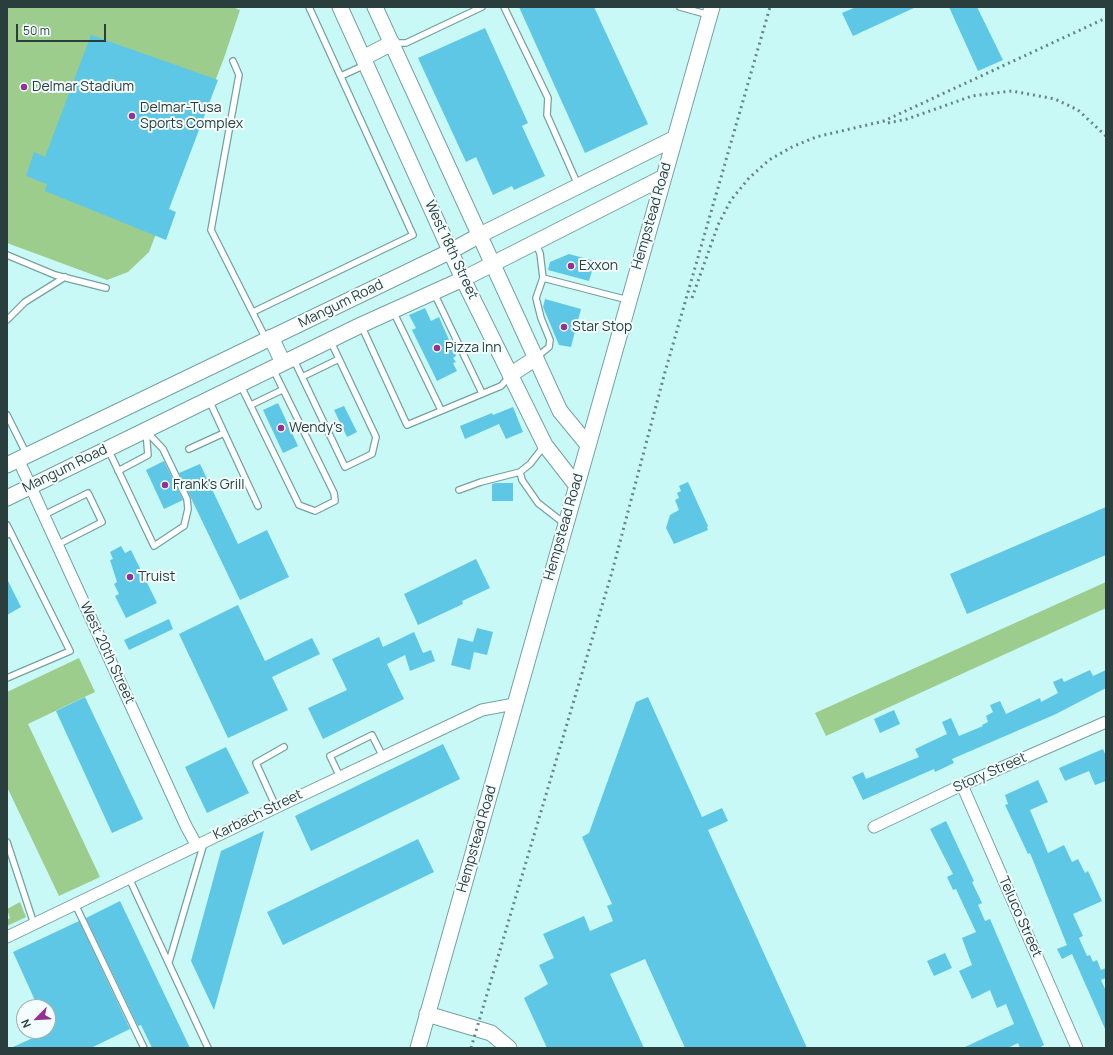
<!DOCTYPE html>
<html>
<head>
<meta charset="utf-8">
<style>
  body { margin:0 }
  #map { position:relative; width:1113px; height:1055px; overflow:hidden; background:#c9f9f6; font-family:Manrope,sans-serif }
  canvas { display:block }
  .frame { position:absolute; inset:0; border:8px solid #2a3e3d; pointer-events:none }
  .north { position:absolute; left:16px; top:999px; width:40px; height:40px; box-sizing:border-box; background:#f4fdfd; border:1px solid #a3b1b0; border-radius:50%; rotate:246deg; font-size:11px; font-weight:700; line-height:16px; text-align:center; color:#2a3e3d }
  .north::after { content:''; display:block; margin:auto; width:14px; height:18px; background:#943096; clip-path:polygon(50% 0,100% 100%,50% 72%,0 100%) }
  .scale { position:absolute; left:16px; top:24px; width:90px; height:18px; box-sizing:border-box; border:2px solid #2a3e3d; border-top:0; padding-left:5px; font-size:12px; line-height:14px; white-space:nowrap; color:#2a3e3d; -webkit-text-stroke:3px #f4fdfd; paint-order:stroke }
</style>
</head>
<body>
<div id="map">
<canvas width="1113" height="1055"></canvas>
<div class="frame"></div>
<div class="north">N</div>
<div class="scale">50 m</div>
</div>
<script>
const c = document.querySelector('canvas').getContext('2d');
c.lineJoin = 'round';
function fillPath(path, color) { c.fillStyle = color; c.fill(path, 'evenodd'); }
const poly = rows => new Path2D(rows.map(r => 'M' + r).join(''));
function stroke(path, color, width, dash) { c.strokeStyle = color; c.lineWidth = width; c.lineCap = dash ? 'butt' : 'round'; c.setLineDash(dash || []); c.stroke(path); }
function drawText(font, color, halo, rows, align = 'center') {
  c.font = font + ' Manrope,sans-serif'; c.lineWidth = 4; c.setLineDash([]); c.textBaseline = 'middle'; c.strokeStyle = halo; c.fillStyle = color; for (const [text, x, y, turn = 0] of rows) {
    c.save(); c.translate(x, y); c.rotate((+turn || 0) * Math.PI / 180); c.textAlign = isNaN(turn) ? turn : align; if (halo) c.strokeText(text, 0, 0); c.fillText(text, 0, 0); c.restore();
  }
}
const green = poly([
  [7,7,232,7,240,10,224,58,149,252,128,272,107,280,7,243],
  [1106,582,1106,608,826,736,815,713],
  [79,658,95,692,28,724,100,877,59,896,7,787,7,692],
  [20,902,26,917,7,926,7,920,10,918,7,909]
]);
const building = poly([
  [519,7,594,7,648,124,585,153],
  [856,7,916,7,853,36,842,13],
  [949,7,977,7,1003,60,978,71],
  [485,28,528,123,522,126,545,176,514,190,512,186,493,195,476,157,466,162,418,58],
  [91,35,218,80,169,209,176,212,166,240,45,191,47,184,26,176,34,152,45,157],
  [569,254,595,261,589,281,548,270,550,262],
  [545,299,581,309,571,347,559,345,543,307],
  [425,308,431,321,439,317,456,356,453,358,456,362,453,363,457,371,437,381,412,330,416,328,409,315],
  [278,403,298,446,283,453,263,410],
  [344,406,357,432,347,437,334,410],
  [513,407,523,432,506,439,499,424,465,439,460,426,492,413,493,415],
  [164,461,183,500,164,509,146,470],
  [200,464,238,544,267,530,289,577,240,600,179,473],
  [688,482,708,526,707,527,708,530,674,544,666,528,670,515,679,510,675,500,679,498,677,493,681,491,679,486],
  [496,483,513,483,513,501,492,501,492,484],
  [1106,507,1106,555,967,614,950,574],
  [121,546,125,553,131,550,157,603,126,618,115,596,119,594,114,584,117,582,110,560,113,559,110,552],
  [476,559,490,588,462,601,463,604,418,625,404,594],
  [7,579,21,607,7,615],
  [238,605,265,661,312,638,320,654,272,677,288,710,228,738,179,634],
  [169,619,173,629,129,650,124,640],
  [477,628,493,632,487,655,474,652,470,670,451,665,458,638,473,642],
  [414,632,423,653,431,650,435,661,410,671,405,655,387,664,404,699,323,739,308,708,347,690,332,659,379,637,383,647],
  [1090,670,1093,676,1106,670,1106,688,1056,714,952,759,954,763,935,772,934,769,863,800,852,777,863,772,866,779,919,757,915,749,947,734,942,722,951,718,959,736,983,726,982,725,988,722,986,716,993,712,990,705,1000,701,1006,714,1040,698,1041,702,1058,693,1053,682,1062,678,1064,682],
  [85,697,143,819,112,833,56,711],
  [648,697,702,817,722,808,728,821,708,830,807,1048,685,1048,645,959,610,974,644,1048,547,1048,524,998,548,984,539,965,554,958,543,934,584,916,590,931,613,921,607,906,612,904,582,837,589,833,636,702],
  [894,710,900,724,880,733,874,719],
  [443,744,460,779,311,851,295,816],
  [226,747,249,793,207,813,185,767],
  [1103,749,1106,756,1106,781,1095,785,1089,771,1065,781,1059,768],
  [1038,780,1048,802,1030,810,1048,853,1064,845,1072,862,1078,859,1085,873,1088,871,1102,901,1073,914,1083,936,1079,938,1087,956,1090,955,1093,962,1097,960,1101,970,1106,968,1106,978,1101,980,1106,991,1106,1031,1072,954,1062,959,1057,949,1067,945,1030,853,1028,854,1005,805,1008,804,1005,795],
  [946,821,974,881,972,882,982,903,978,905,985,921,990,919,1044,1045,1039,1048,1020,1048,1018,1043,1008,1048,963,1048,1014,1024,1006,1004,997,1008,990,990,972,999,959,971,972,965,962,938,976,932,956,889,953,890,947,877,953,874,930,829],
  [264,831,214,1010,191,961,221,851],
  [418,839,434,872,283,945,267,912],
  [120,901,190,1048,152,1048,141,1025,138,1026,86,918],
  [79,921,130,1029,91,1048,11,1048,48,1031,48,1007,38,1007,13,952],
  [945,953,952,968,934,976,927,961]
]);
const service = poly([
  [504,7,548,98,547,115,578,185],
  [680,7,709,15],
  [394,43,406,43,482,7],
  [233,61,239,75,211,230,266,339],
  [341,76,365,65],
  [535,243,540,253,543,278,628,300],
  [7,255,55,275,106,288],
  [434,293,482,393],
  [393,311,441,410],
  [253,312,413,235,309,7],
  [7,320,25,302,65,277],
  [361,325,407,425,501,386,509,377],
  [537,357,549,347,550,340,541,318,536,298,543,278],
  [293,358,345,467,372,454,376,437,331,342],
  [302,377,339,359],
  [240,384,299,505,315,511,335,501,334,493,273,369],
  [209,400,258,506],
  [251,405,282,390],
  [7,415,27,455],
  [544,446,530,464,520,472,522,480,538,503,565,524],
  [108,449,154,546,184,526,188,509,187,499,163,449,146,431],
  [189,449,224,433],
  [118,471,148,455,146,431],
  [459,490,481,482,520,472],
  [44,515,88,493,102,522,57,545],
  [7,525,11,533,7,535],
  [7,678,70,651,11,533],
  [340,777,330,756,372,735,383,757],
  [276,807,256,763,284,747],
  [7,842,34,924],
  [129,878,208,1048],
  [75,904,144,1048],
  [169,962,204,843]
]);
const minor = poly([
  [18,459,186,826,197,846],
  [962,785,1077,1048],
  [874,827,962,785,1106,722],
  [7,937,281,805,482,710,514,704]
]);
const secondary = poly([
  [340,7,463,279,545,445,576,485],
  [375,7,560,411,588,445],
  [363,58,392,43],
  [271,337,283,363],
  [510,375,536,358],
  [7,465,451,251,480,235,673,139],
  [7,498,361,325,463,279,662,178],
  [427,1014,491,1033,509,1048],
  [418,1048,712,7]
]);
const rail = poly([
  [888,123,907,119,972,96,1012,91,1055,99,1078,110,1106,136],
  [692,298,718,225,731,200,749,178,769,160,792,147,816,137,884,121,1106,18],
  [471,1048,612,572,665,372,770,7]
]);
const markers = [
  [24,87,4,"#943096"],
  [132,116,4,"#943096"],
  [571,266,4,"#943096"],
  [564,327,4,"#943096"],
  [437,348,4,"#943096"],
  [281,428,4,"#943096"],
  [165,485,4,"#943096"],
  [130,577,4,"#943096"]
];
const poiNames = [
  ["Delmar Stadium",32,87],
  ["Delmar-Tusa",140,108],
  ["Sports Complex",140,124],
  ["Exxon",579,266],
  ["Star Stop",572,327],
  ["Pizza Inn",445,348],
  ["Wendy's",289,428],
  ["Frank's Grill",173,485],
  ["Truist",138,577]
];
const streetNames = [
  ["Hempstead Road",652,216,-74],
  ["West 18th Street",451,250,65],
  ["Mangum Road",341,304,-26],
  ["Mangum Road",65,469,-26],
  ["Hempstead Road",564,527,-74],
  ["West 20th Street",107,653,65],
  ["Story Street",990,773,-24],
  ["Karbach Street",258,815,-26],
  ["Hempstead Road",477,839,-74],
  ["Teluco Street",1020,917,66]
];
fillPath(green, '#9ccd8c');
fillPath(building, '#5dc7e5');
stroke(service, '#74a2a0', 8);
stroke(minor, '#74a2a0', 13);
stroke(secondary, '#74a2a0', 17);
stroke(service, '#fff', 5.5);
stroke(minor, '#fff', 11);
stroke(secondary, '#fff', 15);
stroke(rail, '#668583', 3, [2, 4]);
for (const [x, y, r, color] of markers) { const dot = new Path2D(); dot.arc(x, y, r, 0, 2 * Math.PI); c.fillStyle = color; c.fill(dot); stroke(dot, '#f4fdfd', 1.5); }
drawText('14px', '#2a3e3d', '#f4fdfd', poiNames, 'left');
drawText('14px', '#2a3e3d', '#f4fdfd', streetNames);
</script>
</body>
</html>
